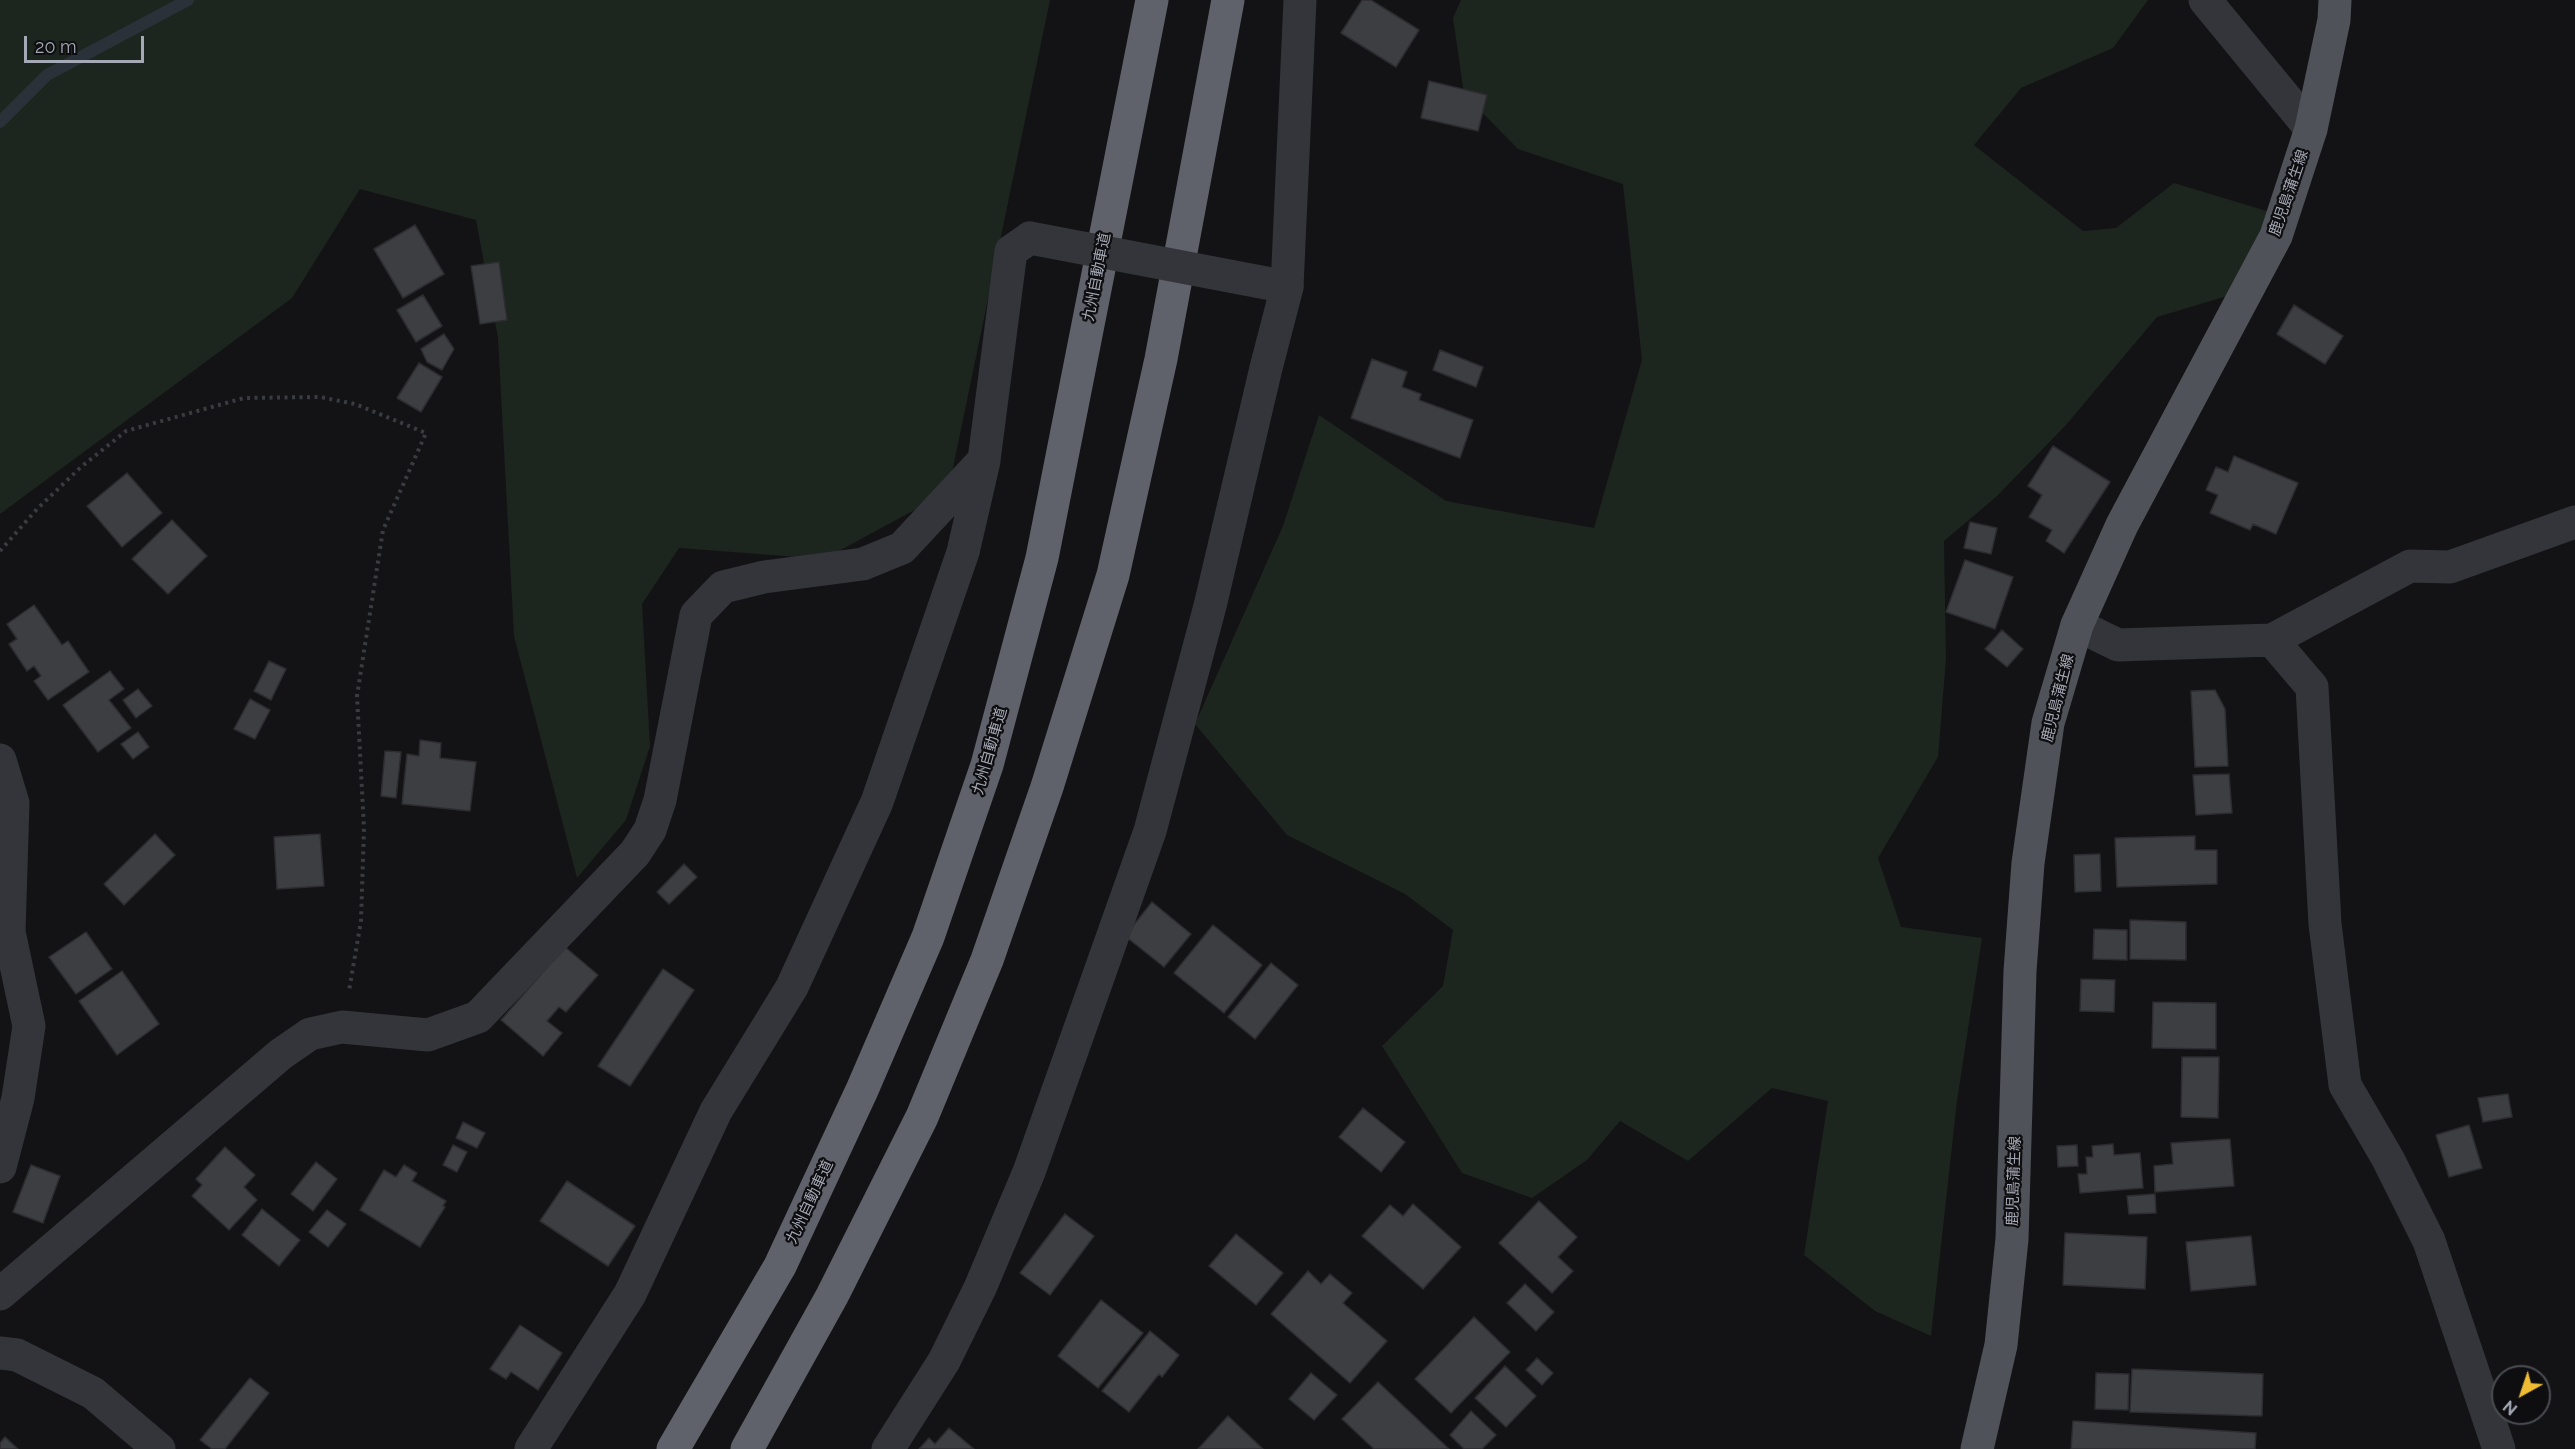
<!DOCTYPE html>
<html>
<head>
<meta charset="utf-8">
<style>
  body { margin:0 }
  #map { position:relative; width:2575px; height:1449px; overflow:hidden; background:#131315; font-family:Raleway,sans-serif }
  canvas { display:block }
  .north { position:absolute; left:2491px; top:1365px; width:60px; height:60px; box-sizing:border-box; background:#0e0e10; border:2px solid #4a4c52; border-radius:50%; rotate:220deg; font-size:16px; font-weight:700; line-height:24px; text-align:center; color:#a5a9b5 }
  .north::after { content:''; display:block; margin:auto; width:21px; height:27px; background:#eebb32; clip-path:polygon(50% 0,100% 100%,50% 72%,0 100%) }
  .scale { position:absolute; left:24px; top:36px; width:120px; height:27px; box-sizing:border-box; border:3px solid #a5a9b5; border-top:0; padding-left:8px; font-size:18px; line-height:21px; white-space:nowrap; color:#a5a9b5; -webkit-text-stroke:4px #0e0e10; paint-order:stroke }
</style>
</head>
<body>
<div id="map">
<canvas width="2575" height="1449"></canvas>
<div class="north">N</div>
<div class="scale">20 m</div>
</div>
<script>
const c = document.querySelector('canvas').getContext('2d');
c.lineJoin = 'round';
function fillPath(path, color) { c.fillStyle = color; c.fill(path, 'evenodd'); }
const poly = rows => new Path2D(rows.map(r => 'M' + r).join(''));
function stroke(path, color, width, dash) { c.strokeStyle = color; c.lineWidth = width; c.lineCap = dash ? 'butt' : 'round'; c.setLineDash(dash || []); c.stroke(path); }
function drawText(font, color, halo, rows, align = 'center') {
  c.font = font + ' Raleway,"Noto Sans JP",sans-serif'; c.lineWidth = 4.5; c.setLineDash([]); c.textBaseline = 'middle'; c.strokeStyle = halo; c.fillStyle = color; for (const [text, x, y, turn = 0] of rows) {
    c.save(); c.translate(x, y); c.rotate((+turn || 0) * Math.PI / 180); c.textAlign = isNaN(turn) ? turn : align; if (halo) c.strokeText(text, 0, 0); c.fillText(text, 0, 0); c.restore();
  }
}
const green = poly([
  [0,0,1050,0,948,492,824,559,679,548,642,604,650,746,626,820,577,878,514,636,498,338,476,220,360,189,292,298,0,514],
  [1461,0,2148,0,2113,48,2021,88,1974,145,2083,231,2116,228,2174,183,2293,219,2264,285,2157,317,2066,425,1996,497,1944,541,1946,659,1938,757,1878,858,1901,927,1982,938,1957,1101,1931,1336,1875,1311,1804,1255,1828,1101,1772,1088,1688,1161,1620,1121,1587,1160,1532,1198,1462,1173,1382,1046,1443,986,1453,930,1405,894,1287,835,1195,724,1283,526,1319,415,1446,501,1594,528,1642,360,1623,184,1518,149,1464,94,1453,18]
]);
const stream = poly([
  [0,122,47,75,188,0]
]);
const building = poly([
  [1362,0,1371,0,1419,30,1396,67,1341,33,1362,0],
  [1429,81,1487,95,1478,131,1421,118,1429,81],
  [415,225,444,274,403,298,374,249,415,225],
  [499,262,507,320,480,324,471,266,499,262],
  [423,295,442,326,416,342,397,310,423,295],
  [2294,305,2343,336,2325,364,2277,334,2294,305],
  [444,334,454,349,442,370,427,362,421,349,444,334],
  [1440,350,1483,367,1476,387,1433,370,1440,350],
  [1372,359,1407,372,1402,387,1421,394,1419,400,1473,420,1460,458,1351,418,1372,359],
  [419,363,442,377,421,412,397,398,419,363],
  [2053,446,2110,482,2064,553,2046,541,2052,530,2029,517,2042,495,2028,486,2053,446],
  [2234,456,2298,483,2276,534,2253,524,2250,530,2210,513,2218,495,2206,490,2216,467,2228,472,2234,456],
  [127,473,162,513,122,547,87,506,127,473],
  [172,520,207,556,168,594,132,559,172,520],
  [1970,522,1997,528,1991,554,1964,548,1970,522],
  [1965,560,2013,577,1995,629,1946,612,1965,560],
  [34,605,62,645,68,641,89,672,48,700,34,681,41,676,34,666,27,671,9,644,17,639,7,624,34,605],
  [2002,630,2023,649,2007,667,1985,649,2002,630],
  [269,661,286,669,271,700,254,691,269,661],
  [110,671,124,689,109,700,131,728,98,752,63,705,110,671],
  [138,689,152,706,136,718,123,700,138,689],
  [2215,690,2225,709,2228,766,2195,767,2191,691,2215,690],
  [250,699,270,710,255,739,234,729,250,699],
  [138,732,149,747,133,759,121,744,138,732],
  [420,740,441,743,440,758,476,762,470,811,402,804,407,754,419,756,420,740],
  [385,751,401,752,396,798,381,796,385,751],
  [2229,774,2232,813,2196,815,2193,775,2229,774],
  [155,834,175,855,124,905,104,884,155,834],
  [320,834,324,886,277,889,274,837,320,834],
  [2195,836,2195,850,2217,850,2217,884,2117,887,2115,838,2195,836],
  [2100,854,2101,891,2075,892,2074,855,2100,854],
  [684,864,697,877,669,904,657,892,684,864],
  [1152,902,1191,934,1164,967,1125,936,1152,902],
  [2130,920,2186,922,2186,960,2130,959,2130,920],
  [1213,925,1262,965,1224,1013,1174,973,1213,925],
  [2094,929,2127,930,2127,960,2093,959,2094,929],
  [86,932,112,969,76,994,49,957,86,932],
  [565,947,598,975,566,1012,559,1007,547,1021,562,1033,543,1056,501,1020,565,947],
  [1271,963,1298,985,1255,1039,1228,1017,1271,963],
  [663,969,694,990,630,1086,598,1066,663,969],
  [122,971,159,1024,117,1055,79,1001,122,971],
  [2081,979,2115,980,2114,1012,2080,1011,2081,979],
  [2153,1002,2216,1003,2216,1049,2152,1048,2153,1002],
  [2182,1057,2219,1057,2218,1118,2181,1117,2182,1057],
  [2508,1094,2512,1117,2483,1122,2478,1098,2508,1094],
  [1363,1108,1405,1142,1381,1172,1339,1137,1363,1108],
  [463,1122,485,1133,477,1148,456,1138,463,1122],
  [2469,1125,2482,1168,2449,1177,2436,1135,2469,1125],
  [2230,1139,2234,1186,2155,1192,2154,1166,2173,1164,2171,1143,2230,1139],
  [2113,1144,2114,1155,2140,1153,2143,1188,2080,1193,2078,1174,2087,1174,2086,1157,2093,1157,2092,1146,2113,1144],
  [453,1145,467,1152,457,1172,443,1165,453,1145],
  [2077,1145,2078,1166,2058,1167,2057,1146,2077,1145],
  [225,1147,255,1175,244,1187,257,1200,229,1230,192,1196,202,1185,196,1179,225,1147],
  [316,1162,337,1179,313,1211,291,1194,316,1162],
  [31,1165,60,1176,43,1223,13,1212,31,1165],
  [404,1165,417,1173,412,1181,446,1201,443,1206,445,1207,420,1247,360,1210,384,1170,396,1177,404,1165],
  [567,1181,635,1226,608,1266,540,1221,567,1181],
  [2155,1194,2156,1213,2129,1214,2127,1196,2155,1194],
  [1539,1201,1577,1237,1558,1257,1573,1271,1552,1293,1499,1243,1539,1201],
  [1413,1204,1461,1247,1423,1289,1362,1236,1390,1205,1403,1216,1413,1204],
  [262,1209,300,1240,279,1266,242,1235,262,1209],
  [327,1210,346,1224,328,1247,309,1232,327,1210],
  [1065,1214,1094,1236,1050,1295,1020,1273,1065,1214],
  [2065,1233,2147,1237,2145,1289,2063,1285,2065,1233],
  [1236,1234,1283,1273,1256,1305,1209,1266,1236,1234],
  [2251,1236,2256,1285,2191,1291,2186,1242,2251,1236],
  [1308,1271,1321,1284,1330,1274,1352,1293,1343,1303,1387,1341,1350,1383,1271,1314,1308,1271],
  [1525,1284,1554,1312,1536,1331,1507,1303,1525,1284],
  [1101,1300,1143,1333,1098,1388,1058,1356,1101,1300],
  [1474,1317,1510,1352,1451,1413,1415,1379,1474,1317],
  [520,1325,562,1353,538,1390,511,1372,506,1379,490,1369,520,1325],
  [1150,1331,1179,1355,1162,1377,1159,1374,1129,1412,1102,1391,1150,1331],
  [1537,1358,1553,1373,1542,1385,1526,1370,1537,1358],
  [1505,1366,1536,1396,1506,1427,1475,1398,1505,1366],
  [2132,1369,2263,1374,2262,1416,2130,1412,2132,1369],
  [1311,1373,1337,1395,1314,1420,1289,1399,1311,1373],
  [2096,1373,2129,1374,2128,1410,2095,1409,2096,1373],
  [250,1378,269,1393,225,1449,212,1449,200,1440,250,1378],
  [1378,1382,1449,1449,1374,1449,1342,1419,1378,1382],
  [1471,1411,1496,1435,1482,1449,1464,1449,1450,1435,1471,1411],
  [1228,1416,1263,1449,1198,1449,1228,1416],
  [2073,1421,2256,1433,2255,1449,2071,1449,2073,1421],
  [949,1428,974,1449,919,1449,929,1438,935,1444,949,1428],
  [5,1437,18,1449,0,1449,0,1443,5,1437]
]);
const path = poly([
  [0,551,37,509,81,467,126,431,244,398,320,397,355,404,426,433,383,530,357,696,364,828,361,921,349,991]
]);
const minor = poly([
  [2205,0,2311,129],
  [2077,625,2118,645,2272,640,2312,687,2325,924,2345,1085,2388,1159,2429,1241,2499,1449],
  [2272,640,2410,566,2450,567,2575,522],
  [0,760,13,803,9,932,29,1026,18,1098,0,1167],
  [0,1294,281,1054,310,1034,342,1027,428,1035,478,1017,635,853,650,830,660,800,696,615,723,587,764,577,863,564,902,548,984,460,1011,251,1030,238],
  [0,1353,17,1355,93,1393,159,1449],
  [531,1449,630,1294,716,1111,792,987,877,802,963,552,984,461],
  [888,1449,944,1361,980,1288,1029,1172,1150,831,1210,606,1266,368,1287,287,1300,0]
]);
const major = poly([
  [1977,1449,2001,1345,2012,1239,2020,971,2028,863,2048,723,2077,625,2122,525,2276,236,2311,129,2334,20,2335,0]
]);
const highway = poly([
  [673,1449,780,1266,862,1090,928,937,987,765,1042,558,1152,0],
  [747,1449,832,1296,922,1117,987,960,1047,787,1113,575,1161,359,1228,0]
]);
const minorBridge = poly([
  [1030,238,1287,287]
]);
const streetNames = [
  ["鹿児島蒲生線",2289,193,-71],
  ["九州自動車道",1097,277,-79],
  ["鹿児島蒲生線",2058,698,-76],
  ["九州自動車道",990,751,-74],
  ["鹿児島蒲生線",2014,1181,-88],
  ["九州自動車道",810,1202,-65]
];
fillPath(green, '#1d251f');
stroke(stream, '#2a3138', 12);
fillPath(building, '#3d3e42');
stroke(building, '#2d2d31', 1.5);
stroke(path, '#3a3c41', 4, [3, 4.5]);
stroke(minor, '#34353a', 33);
stroke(major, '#505259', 33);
stroke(highway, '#60626b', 33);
stroke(minorBridge, '#34353a', 33);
drawText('15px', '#a5a9b5', '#0e0e10', streetNames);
</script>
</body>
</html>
